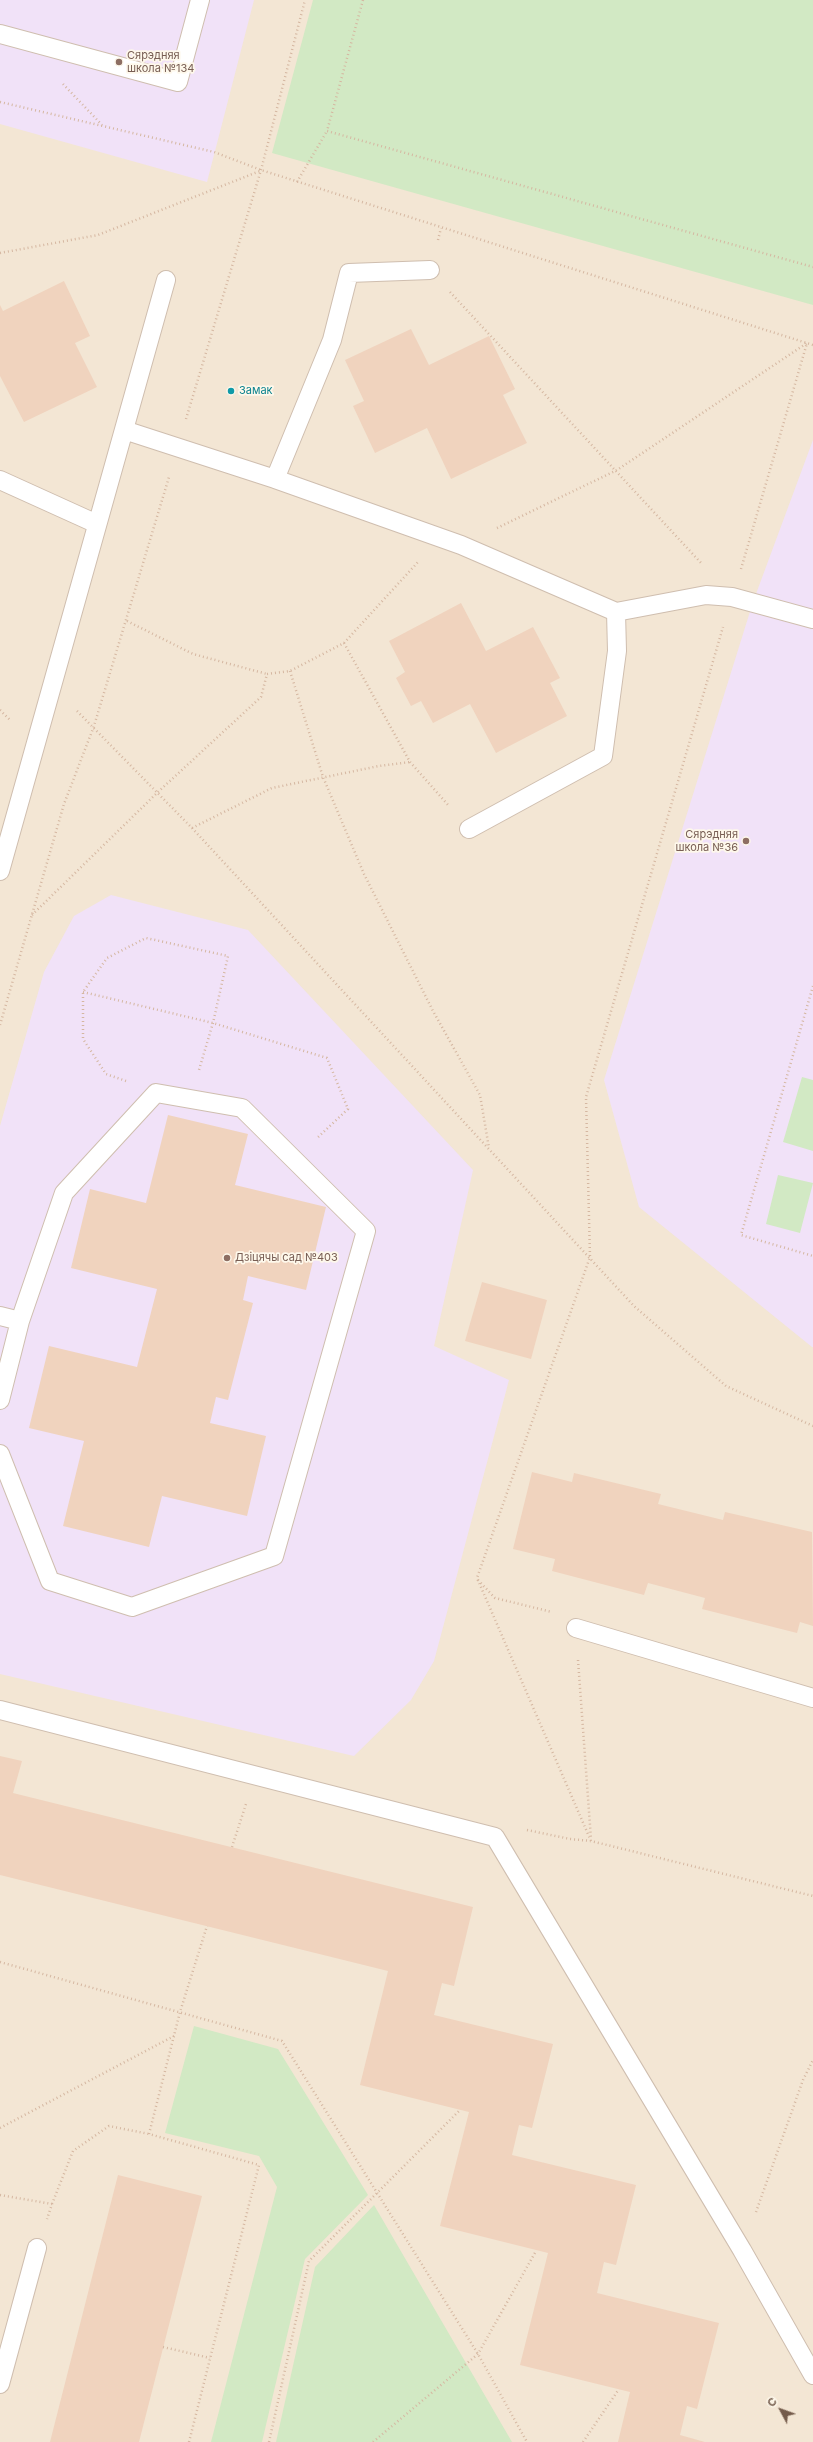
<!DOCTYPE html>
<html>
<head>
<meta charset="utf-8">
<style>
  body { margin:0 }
  #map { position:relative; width:813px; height:2442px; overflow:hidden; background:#fcf4e5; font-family:Inter,sans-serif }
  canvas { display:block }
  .north { position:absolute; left:761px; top:2390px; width:40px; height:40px; -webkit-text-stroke:3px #fef8eb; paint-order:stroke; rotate:311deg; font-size:11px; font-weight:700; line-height:16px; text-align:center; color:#745b4b }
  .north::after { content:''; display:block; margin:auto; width:14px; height:18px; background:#745b4b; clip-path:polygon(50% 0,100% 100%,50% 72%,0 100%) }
</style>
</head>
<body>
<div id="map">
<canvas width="813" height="2442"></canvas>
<div class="north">С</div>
</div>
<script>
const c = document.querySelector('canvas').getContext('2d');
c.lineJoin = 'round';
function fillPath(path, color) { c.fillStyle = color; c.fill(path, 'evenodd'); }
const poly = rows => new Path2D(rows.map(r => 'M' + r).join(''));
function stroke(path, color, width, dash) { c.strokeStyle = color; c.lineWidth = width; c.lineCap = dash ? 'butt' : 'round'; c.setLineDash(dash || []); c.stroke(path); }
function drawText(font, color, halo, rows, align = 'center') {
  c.font = font + ' Inter,sans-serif'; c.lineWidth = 3.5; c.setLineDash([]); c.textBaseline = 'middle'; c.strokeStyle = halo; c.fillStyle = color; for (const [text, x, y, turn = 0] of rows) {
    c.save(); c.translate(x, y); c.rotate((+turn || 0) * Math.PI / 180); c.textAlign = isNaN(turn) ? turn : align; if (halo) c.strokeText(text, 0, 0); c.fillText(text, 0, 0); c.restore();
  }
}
const residential = poly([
  [0,0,813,0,813,2442,0,2442]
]);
const education = poly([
  [0,0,254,0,207,182,0,124],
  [813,440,813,1347,812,1347,639,1207,604,1080,753,602],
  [111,895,248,930,473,1170,434,1346,509,1380,434,1661,411,1700,354,1756,0,1674,0,1126,44,972,74,916]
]);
const green = poly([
  [313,0,813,0,813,305,272,153],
  [802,1077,813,1080,813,1151,783,1142],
  [778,1175,813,1183,800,1233,766,1224],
  [194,2026,278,2049,368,2195,305,2259,262,2442,211,2442,277,2187,259,2156,165,2133],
  [374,2205,512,2442,276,2442,315,2267]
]);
const building = poly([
  [64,281,90,336,75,343,97,387,24,422,0,376,0,305,3,311],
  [411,329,429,365,489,336,515,389,503,395,527,443,451,479,427,428,375,453,353,406,364,401,345,360],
  [461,603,486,651,533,627,560,678,550,683,567,716,496,753,470,704,433,723,421,701,411,706,396,678,405,672,389,641],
  [168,1115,248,1134,235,1185,326,1207,306,1290,248,1276,243,1300,253,1303,228,1400,216,1397,210,1423,266,1436,247,1516,162,1496,149,1547,63,1526,84,1441,29,1428,49,1346,137,1367,157,1289,71,1268,90,1189,146,1203],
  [482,1282,547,1300,531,1359,465,1341],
  [532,1472,572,1482,574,1473,661,1494,658,1504,723,1520,725,1512,812,1532,813,1626,800,1622,797,1633,702,1609,705,1598,648,1583,644,1595,552,1571,555,1559,513,1549],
  [0,1756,22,1761,13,1793,473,1907,454,1986,442,1983,434,2015,553,2044,532,2128,519,2125,512,2155,636,2185,616,2265,604,2262,597,2293,719,2323,697,2409,687,2406,680,2435,705,2442,618,2442,630,2392,520,2365,548,2253,440,2226,469,2112,360,2085,388,1971,0,1875],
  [118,2175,202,2196,139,2442,50,2442]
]);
const path = poly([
  [363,0,327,131,813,267],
  [63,84,102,125],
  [0,102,214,152,261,170,813,345],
  [297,182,327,131],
  [438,240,441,228],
  [0,253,98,235,260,171],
  [450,292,702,564],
  [186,419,261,170,305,0],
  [497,528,617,470,807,343],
  [741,569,807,343],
  [127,621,193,654,267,674],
  [344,643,410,762,449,806],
  [290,671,323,777,364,874,433,1011,480,1095,489,1148],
  [0,710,10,720],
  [77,711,192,828,634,1306,726,1386,813,1426],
  [192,828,272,788,379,766,410,762],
  [32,915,158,792,261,697,267,674,290,671,344,643,418,562],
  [813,986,741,1235,813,1256],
  [83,992,213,1023,327,1058,348,1109,316,1139],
  [0,1025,64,804,94,726,169,477],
  [126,1081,106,1074,83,1039,83,992,107,958,146,938,228,956,213,1023,199,1070],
  [478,1580,495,1598,552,1612],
  [578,1660,591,1839],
  [527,1830,570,1839,591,1841,813,1896],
  [591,1841,477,1578,590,1257,586,1097,723,627],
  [232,1847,246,1804],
  [0,1962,282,2041,478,2354,527,2442],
  [0,2128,174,2036],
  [0,2195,52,2204,47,2219],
  [52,2204,73,2151,109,2126,149,2134],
  [756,2212,803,2080,813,2060],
  [163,2347,210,2358],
  [189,2442,259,2165,149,2134,180,2012,207,1926],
  [269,2442,309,2261,460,2110],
  [373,2442,478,2354,536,2251],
  [583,2442,619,2389]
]);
const service = poly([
  [0,34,178,82,200,0],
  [124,430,275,479,461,545,616,612,706,595,732,597,813,619],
  [275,479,332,340,349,273,430,270],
  [0,480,97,524],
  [469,829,603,756,617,651,616,612],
  [0,871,166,280],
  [0,1316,20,1321],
  [0,1400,20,1321,64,1193,156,1093,242,1108,366,1231,274,1556,132,1607,50,1581,0,1454],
  [576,1628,813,1698],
  [0,1710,495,1837,742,2250,813,2375],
  [0,2384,37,2248]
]);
const markers = [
  [119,62,4,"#8d6e63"],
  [231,391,4,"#0f9aa8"],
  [746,841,4,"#8d6e63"],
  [227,1258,4,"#8d6e63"]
];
const educationNames = [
  ["Сярэдняя",127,56],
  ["школа №134",127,69],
  ["Сярэдняя",738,835,"right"],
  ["школа №36",738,848,"right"],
  ["Дзіцячы сад №403",235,1258]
];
const cultureNames = [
  ["Замак",239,391]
];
fillPath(residential, '#f3e6d4');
fillPath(education, '#f1e2f8');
fillPath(green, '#d2e9c4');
fillPath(building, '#f0d3be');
stroke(service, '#cfbeaf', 20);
stroke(path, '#d5b7a1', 2.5, [1, 3]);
stroke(service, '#fff', 18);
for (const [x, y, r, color] of markers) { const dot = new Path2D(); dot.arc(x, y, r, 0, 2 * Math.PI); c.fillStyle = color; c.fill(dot); stroke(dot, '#fef8eb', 1.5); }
drawText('11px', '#785e54', '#fef8eb', educationNames, 'left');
drawText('11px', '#0d838f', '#fef8eb', cultureNames, 'left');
</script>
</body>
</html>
